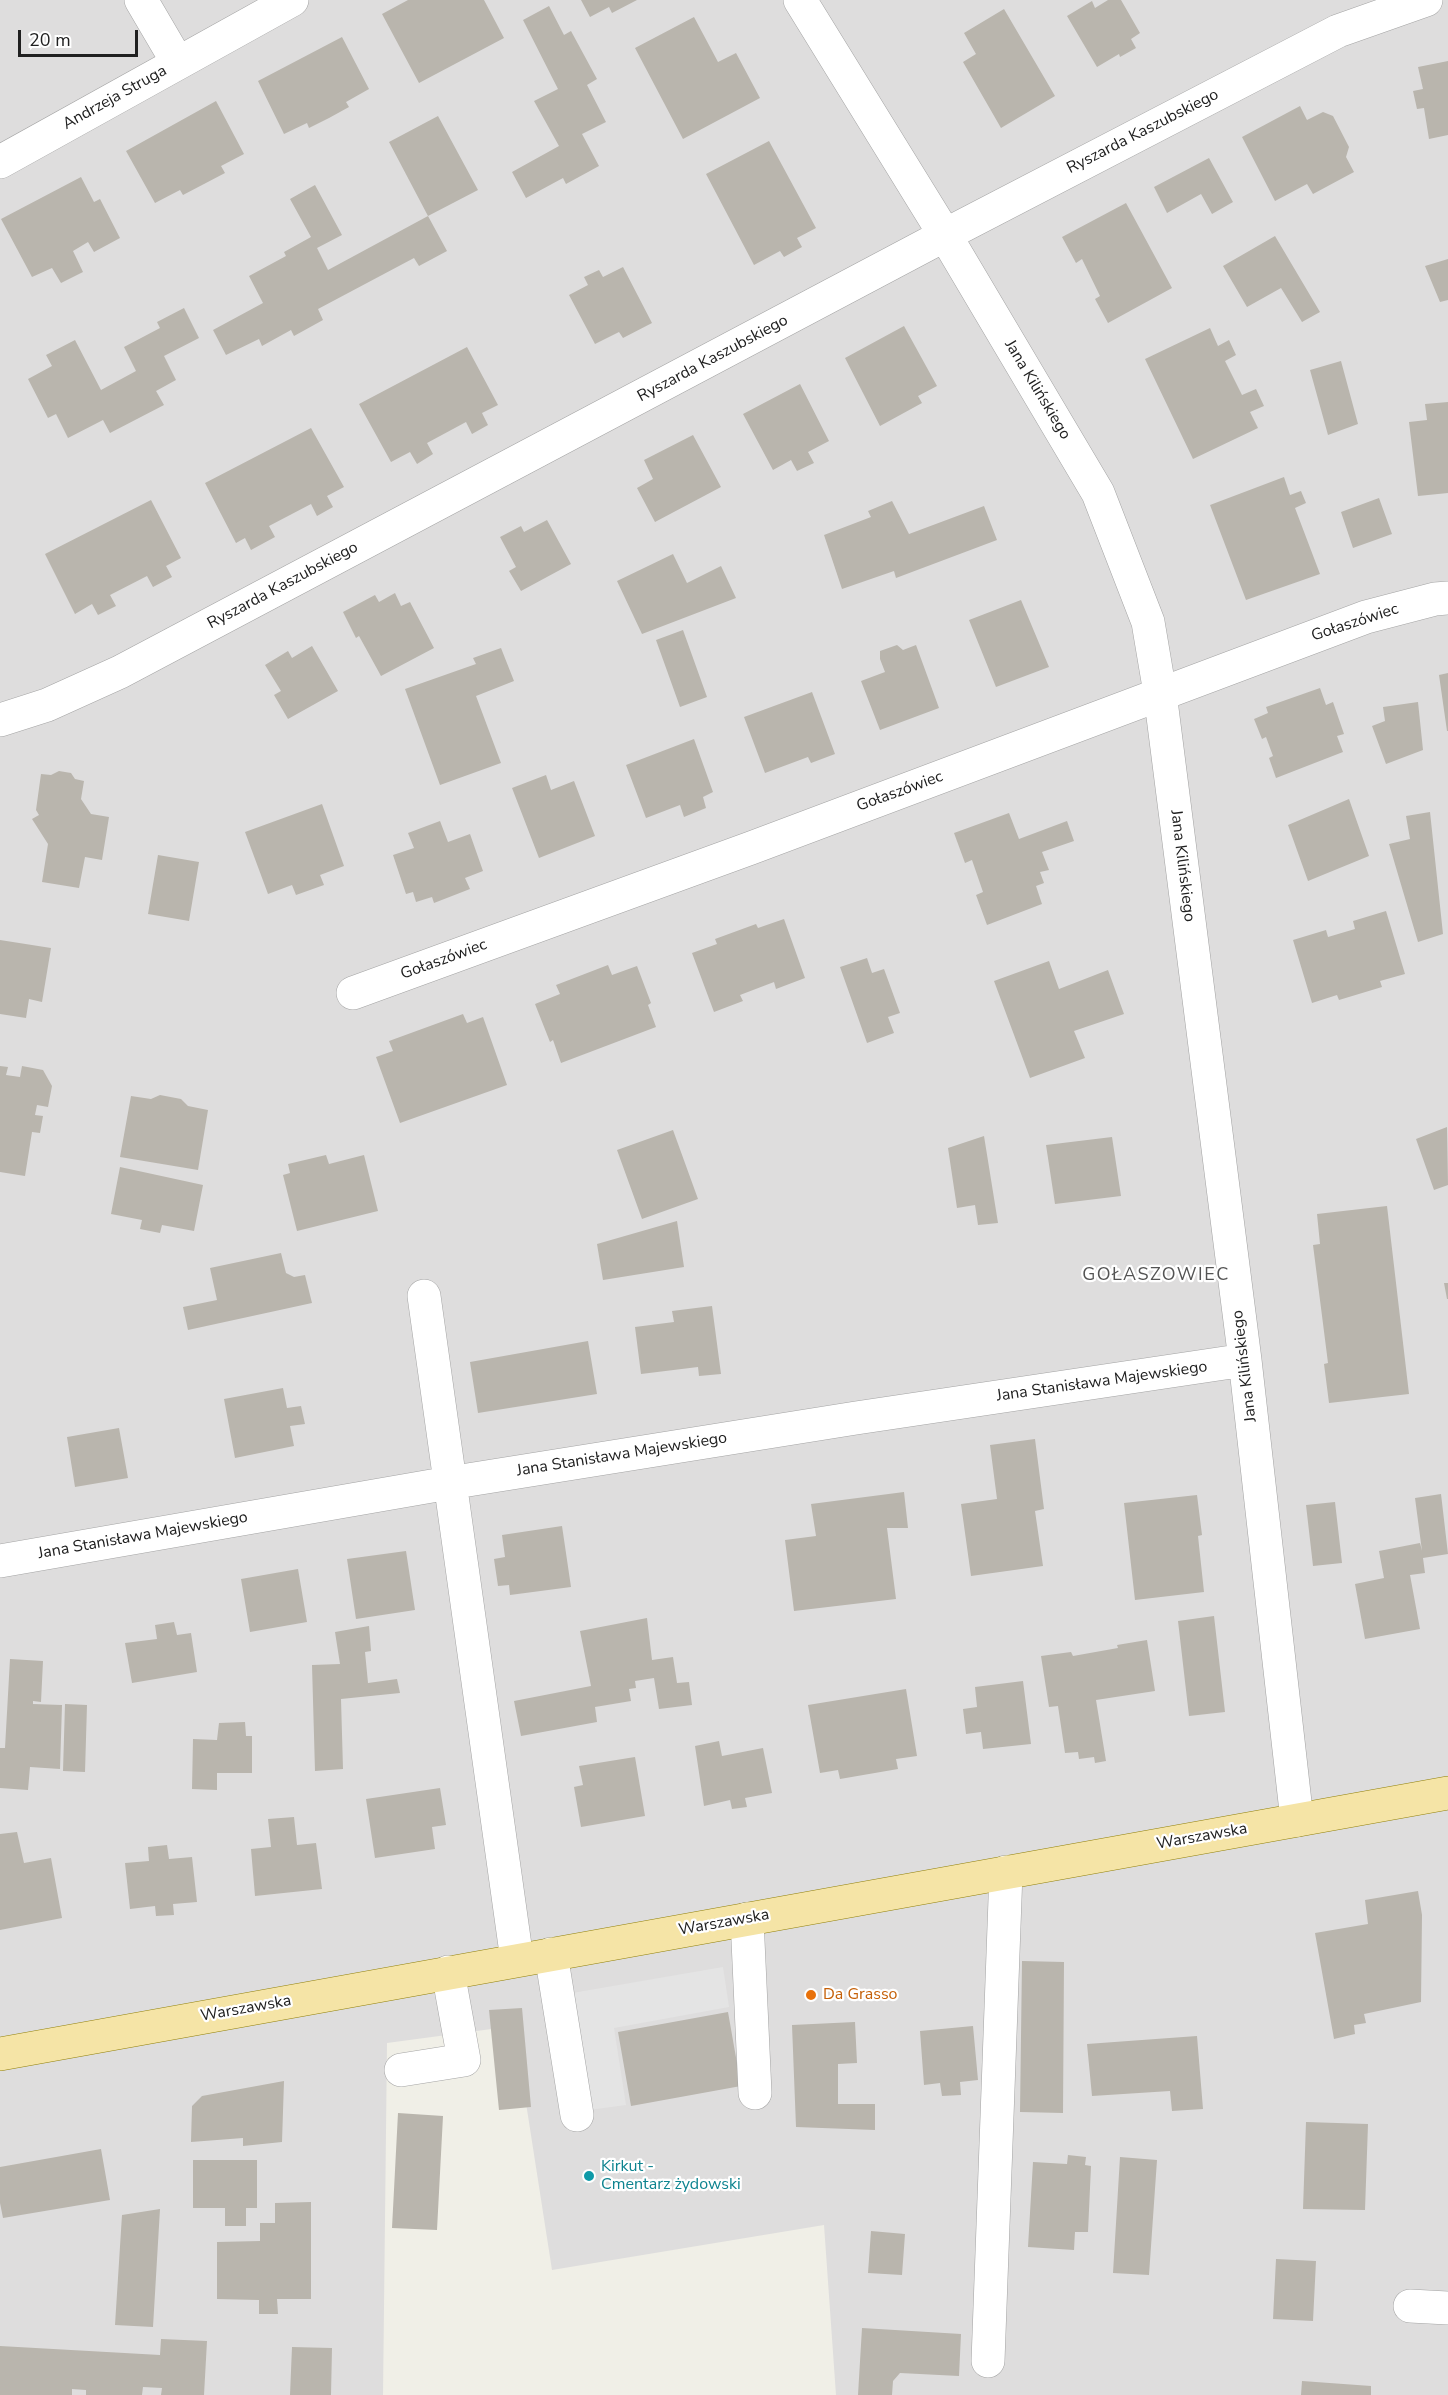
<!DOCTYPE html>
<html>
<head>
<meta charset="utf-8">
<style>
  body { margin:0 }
  #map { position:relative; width:1448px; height:2395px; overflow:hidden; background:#f0efe7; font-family:"Nunito Sans",sans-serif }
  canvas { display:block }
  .scale { position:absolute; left:18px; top:30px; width:120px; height:27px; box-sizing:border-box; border:3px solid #202020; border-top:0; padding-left:8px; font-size:18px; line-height:21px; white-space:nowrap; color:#202020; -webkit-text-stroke:4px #fff; paint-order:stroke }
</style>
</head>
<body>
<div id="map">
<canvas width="1448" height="2395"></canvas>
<div class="scale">20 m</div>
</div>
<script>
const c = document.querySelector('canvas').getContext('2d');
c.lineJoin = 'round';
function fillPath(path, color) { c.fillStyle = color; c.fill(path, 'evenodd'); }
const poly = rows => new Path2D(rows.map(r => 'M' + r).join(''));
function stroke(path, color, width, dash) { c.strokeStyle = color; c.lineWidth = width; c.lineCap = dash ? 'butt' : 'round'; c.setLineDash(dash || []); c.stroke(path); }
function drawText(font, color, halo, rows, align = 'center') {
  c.font = font + ' "Nunito Sans",sans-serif'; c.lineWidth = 4.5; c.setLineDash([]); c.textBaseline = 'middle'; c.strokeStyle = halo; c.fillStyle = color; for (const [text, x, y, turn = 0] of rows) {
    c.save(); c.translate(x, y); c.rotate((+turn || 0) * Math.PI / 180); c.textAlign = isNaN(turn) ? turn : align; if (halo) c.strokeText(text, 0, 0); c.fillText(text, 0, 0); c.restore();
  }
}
const residential = poly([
  [0,0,1448,0,1448,2395,836,2395,824,2225,552,2270,514,2026,387,2043,383,2395,0,2395]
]);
const parking = poly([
  [723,1967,729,2007,614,2028,626,2105,574,2112,555,1996]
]);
const building = poly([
  [408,0,484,0,504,38,419,83,382,14],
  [581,0,637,0,612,13,609,7,590,17],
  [1108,0,1121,0,1140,33,1131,39,1136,48,1120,57,1119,54,1097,67,1067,16,1092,1,1095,8],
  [549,6,564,35,571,31,597,79,587,85,606,122,582,134,599,166,566,184,563,178,526,198,512,172,559,146,534,101,558,89,523,20],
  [1004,9,1055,96,1001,128,963,62,976,54,964,33],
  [694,17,718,62,736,53,760,98,683,139,635,48],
  [342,37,369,89,346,102,349,107,329,118,309,128,307,123,284,134,258,81],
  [1448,61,1448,135,1429,139,1424,108,1417,109,1413,91,1423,89,1418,67],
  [216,101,244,154,221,166,225,173,183,195,180,190,155,203,126,151],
  [1300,106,1307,120,1323,112,1333,116,1349,147,1346,157,1354,172,1313,194,1307,184,1275,201,1242,137],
  [438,116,478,190,428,216,447,251,419,266,414,258,318,309,323,320,294,336,291,330,262,346,259,339,226,355,213,330,263,303,249,276,286,256,284,252,311,237,290,199,315,185,342,235,317,248,328,270,428,216,389,142],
  [769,141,816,228,797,238,802,247,784,257,780,251,754,265,706,174],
  [1209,158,1233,202,1212,214,1201,194,1167,213,1154,187],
  [81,177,94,202,100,199,120,238,94,252,88,242,73,251,83,272,61,283,52,268,32,277,1,219],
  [1126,203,1172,288,1108,323,1095,299,1100,296,1082,259,1076,263,1062,237],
  [1275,236,1320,312,1302,322,1281,288,1247,307,1223,266],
  [1448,259,1448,300,1440,302,1425,266],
  [623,267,652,323,623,338,619,332,595,344,569,295,588,285,584,277,599,270,603,277],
  [184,308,199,338,164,356,176,380,156,391,164,405,110,433,103,420,68,438,56,414,48,418,28,379,52,366,46,355,75,340,101,390,136,371,124,347,160,328,157,322],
  [904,326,937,386,918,396,922,403,880,426,845,358],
  [1210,328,1218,346,1229,340,1236,355,1225,361,1242,395,1256,389,1264,406,1250,412,1258,428,1193,459,1145,359],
  [467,347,498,405,482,413,488,425,472,434,466,422,427,443,433,454,417,464,410,452,391,462,359,404],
  [1341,361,1358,424,1328,435,1310,370],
  [800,384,829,441,808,452,814,463,797,471,791,460,773,470,743,414],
  [1448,402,1448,493,1418,496,1409,422,1427,420,1425,404],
  [311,428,344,487,327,496,333,507,317,516,311,504,269,526,275,537,251,550,245,538,236,543,205,483],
  [693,435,721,487,655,522,637,488,653,479,644,460],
  [1284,477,1290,495,1301,491,1306,503,1295,508,1320,574,1246,600,1210,505],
  [1379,498,1392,534,1353,548,1341,512],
  [151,500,181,558,166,566,172,577,153,587,147,576,110,595,116,606,98,615,92,604,75,614,45,554],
  [892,501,909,534,984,506,997,540,896,578,894,571,842,589,824,535,871,517,868,511],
  [547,520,571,564,521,591,509,571,516,567,500,537,521,526,524,532],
  [673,554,687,583,721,566,736,598,642,634,617,581],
  [395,593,401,606,410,602,434,648,381,676,359,636,356,638,343,612,375,595,379,602],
  [1021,600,1049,667,996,687,969,620],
  [683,630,707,697,680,707,656,640],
  [897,645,903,650,916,645,939,708,880,730,861,681,885,672,880,659,880,651],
  [312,646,338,691,288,719,274,695,281,691,265,665,288,651,292,658],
  [501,648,514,681,476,696,501,763,440,785,405,689,476,664,473,658],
  [1448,673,1448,731,1447,731,1439,675],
  [1320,688,1326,705,1333,702,1344,734,1337,736,1343,752,1276,778,1269,758,1273,756,1266,737,1262,739,1254,719,1268,713,1266,707],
  [812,692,835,754,811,763,808,757,765,773,744,717],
  [1418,702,1423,750,1386,764,1372,726,1385,721,1383,707],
  [694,739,713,792,703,797,706,808,684,817,680,805,646,818,626,765],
  [59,771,71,773,75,779,84,781,81,799,91,814,109,817,102,860,85,857,79,888,42,882,48,844,32,819,39,815,36,810,41,774,51,775],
  [546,775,551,790,574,781,595,836,539,858,512,788],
  [1349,799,1369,856,1308,881,1288,825],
  [322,804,344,866,320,875,324,885,296,895,292,885,268,894,245,832],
  [1430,812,1443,934,1418,942,1389,844,1410,839,1406,816],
  [1009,813,1019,839,1067,821,1074,841,1042,852,1049,870,1040,872,1044,883,1036,886,1042,904,987,925,976,895,983,892,972,860,965,863,954,833],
  [440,821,448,842,470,834,483,871,465,878,470,889,434,903,432,897,416,902,413,892,406,894,393,855,414,848,408,833],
  [158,855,199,862,189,921,148,914],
  [1386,911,1405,974,1380,981,1382,987,1339,1000,1337,995,1312,1003,1293,940,1326,930,1328,937,1355,929,1353,921],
  [784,919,805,978,776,989,774,982,740,995,743,1001,714,1012,692,953,717,944,715,939,756,924,758,928],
  [0,940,51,948,42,1002,29,999,26,1018,0,1014],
  [867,958,872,973,884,969,900,1013,888,1017,894,1033,867,1043,840,967],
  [1049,961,1059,989,1108,970,1124,1014,1074,1031,1085,1058,1030,1078,994,981],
  [608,965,612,975,637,966,651,1003,648,1005,656,1027,561,1063,553,1040,550,1042,535,1004,560,994,556,985],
  [463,1014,467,1023,483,1017,507,1085,400,1123,376,1057,393,1051,389,1041],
  [0,1066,8,1067,6,1075,20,1077,22,1066,43,1070,52,1086,48,1107,37,1105,35,1115,43,1116,40,1133,32,1132,25,1176,0,1172],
  [160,1095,181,1099,188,1106,208,1110,198,1170,120,1157,131,1096,151,1099],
  [1447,1127,1448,1185,1434,1190,1416,1139],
  [673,1130,698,1199,642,1219,617,1150],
  [984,1136,998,1223,978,1225,975,1205,957,1208,948,1148],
  [1112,1137,1121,1196,1055,1204,1046,1145],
  [326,1155,329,1164,364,1155,378,1211,297,1231,283,1175,290,1173,288,1164],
  [120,1167,203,1185,194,1231,162,1225,160,1233,140,1229,142,1220,111,1214],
  [1387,1206,1409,1394,1329,1403,1324,1364,1328,1363,1313,1245,1320,1244,1317,1214],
  [677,1221,684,1267,603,1280,597,1244],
  [281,1253,286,1273,294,1277,305,1275,312,1303,188,1330,183,1307,217,1300,210,1268],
  [1444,1283,1448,1283,1448,1299,1447,1299],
  [712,1306,721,1374,699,1376,698,1367,641,1374,635,1327,674,1322,672,1311],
  [588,1341,597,1394,478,1413,470,1362],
  [283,1388,287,1408,301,1406,305,1424,290,1426,294,1446,235,1458,224,1399],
  [119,1428,128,1478,75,1487,67,1437],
  [1035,1439,1044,1509,1035,1511,1043,1566,971,1576,961,1504,997,1499,990,1445],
  [904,1492,908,1528,887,1528,896,1599,794,1611,785,1540,816,1536,811,1504],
  [1441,1494,1448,1554,1423,1558,1425,1573,1410,1575,1420,1629,1365,1639,1355,1584,1384,1578,1379,1551,1420,1543,1422,1551,1415,1498],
  [1197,1495,1202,1535,1198,1536,1204,1592,1135,1600,1124,1503],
  [1335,1502,1342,1563,1313,1566,1306,1505],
  [562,1526,571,1587,510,1595,509,1585,498,1586,494,1559,505,1557,502,1535],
  [406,1551,415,1610,356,1619,347,1559],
  [298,1569,307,1622,250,1632,241,1579],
  [1214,1616,1225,1712,1189,1716,1178,1621],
  [647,1618,652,1660,673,1657,677,1683,689,1682,692,1705,659,1709,654,1678,635,1681,636,1688,629,1689,631,1701,595,1707,597,1722,521,1736,514,1701,591,1686,580,1631],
  [174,1622,177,1635,191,1633,197,1672,132,1683,125,1643,157,1639,155,1625],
  [369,1626,371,1651,365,1652,368,1683,397,1679,400,1693,341,1699,343,1769,315,1771,312,1665,340,1664,335,1632],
  [1147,1640,1155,1691,1096,1700,1106,1761,1095,1763,1094,1757,1079,1759,1078,1752,1065,1753,1058,1706,1049,1707,1041,1656,1071,1652,1073,1656,1118,1648,1117,1645],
  [10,1659,43,1661,41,1702,33,1701,33,1704,62,1705,60,1769,30,1767,28,1790,0,1788,0,1748,5,1748],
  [1023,1681,1031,1744,983,1749,981,1732,966,1734,963,1709,977,1707,975,1687],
  [906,1689,917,1756,896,1759,898,1769,840,1779,838,1770,820,1773,808,1705],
  [65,1704,87,1705,85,1772,63,1771],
  [245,1722,246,1736,252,1736,252,1773,217,1773,217,1790,192,1789,193,1739,217,1740,219,1723],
  [719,1741,722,1756,763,1748,772,1793,745,1798,747,1807,732,1809,730,1800,704,1806,695,1746],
  [635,1757,645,1816,581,1827,574,1787,583,1785,579,1766],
  [440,1788,446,1825,432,1827,435,1849,375,1858,366,1799],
  [294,1817,297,1845,316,1843,322,1889,255,1896,251,1849,271,1847,268,1819],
  [17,1832,24,1863,51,1858,62,1918,0,1930,0,1834],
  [167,1845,169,1859,192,1857,197,1902,173,1904,174,1915,156,1916,155,1906,130,1909,125,1863,149,1861,148,1847],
  [1418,1891,1422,1915,1421,2002,1364,2014,1366,2023,1354,2025,1355,2034,1334,2039,1315,1933,1368,1924,1365,1900],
  [1022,1961,1064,1962,1063,2113,1020,2112],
  [522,2008,531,2107,499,2110,489,2010],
  [728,2012,741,2086,631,2106,618,2032],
  [855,2022,857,2063,838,2064,838,2104,875,2104,875,2130,796,2127,792,2025],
  [973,2026,978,2080,960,2082,961,2095,942,2096,940,2083,924,2085,920,2031],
  [1197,2036,1203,2109,1172,2111,1170,2091,1092,2096,1087,2044],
  [284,2081,282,2142,243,2146,243,2138,191,2142,192,2106,202,2096],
  [398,2113,443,2116,437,2230,392,2228],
  [1306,2122,1368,2124,1365,2210,1303,2209],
  [101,2149,110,2200,3,2218,0,2203,0,2167],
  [1068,2155,1086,2157,1085,2165,1091,2166,1088,2232,1075,2232,1074,2250,1028,2247,1033,2162,1067,2164],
  [1120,2157,1157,2160,1149,2275,1113,2273],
  [193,2160,257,2160,257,2208,246,2208,246,2226,225,2226,225,2208,193,2208],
  [311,2202,311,2299,277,2299,278,2314,259,2314,259,2300,217,2299,217,2242,260,2241,260,2223,275,2223,275,2203],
  [160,2209,153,2327,115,2325,122,2215],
  [871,2231,905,2234,902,2275,868,2273],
  [1276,2259,1316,2261,1313,2321,1273,2319],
  [862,2328,961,2334,959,2376,900,2373,893,2381,892,2395,858,2395],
  [161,2339,207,2341,204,2395,161,2395,162,2388,143,2387,142,2395,86,2395,86,2390,72,2389,72,2395,0,2395,0,2346,160,2355],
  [292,2347,332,2348,331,2395,290,2395],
  [1302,2381,1371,2386,1371,2395,1301,2395]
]);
const minor = poly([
  [141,0,178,63],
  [800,0,945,235,1098,493,1148,622,1160,693,1245,1360,1297,1820],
  [0,162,292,0],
  [0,720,47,705,120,672,945,235,1338,31,1426,0],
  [353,993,751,848,1366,617,1435,599,1448,598],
  [424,1296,517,1960],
  [0,1561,449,1483,856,1418,1245,1360],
  [747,1919,755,2093],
  [551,1954,577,2115],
  [401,2070,464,2060,448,1972],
  [1410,2306,1448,2308],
  [988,2361,1006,1872]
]);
const major = poly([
  [0,2054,1448,1793]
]);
const markers = [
  [811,1995,6,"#e8710a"],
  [589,2176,6,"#0f9aa8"]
];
const streetNames = [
  ["Andrzeja Struga",115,98,-29],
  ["Ryszarda Kaszubskiego",1143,132,-27],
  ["Ryszarda Kaszubskiego",713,359,-28],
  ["Jana Kilińskiego",1037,390,59],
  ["Ryszarda Kaszubskiego",283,586,-28],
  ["Gołaszówiec",1355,623,-18],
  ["Gołaszówiec",900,792,-20],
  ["Jana Kilińskiego",1182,866,83],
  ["Gołaszówiec",444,960,-20],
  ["Jana Kilińskiego",1245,1366,-97],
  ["Jana Stanisława Majewskiego",1102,1382,-8],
  ["Jana Stanisława Majewskiego",622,1455,-9],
  ["Jana Stanisława Majewskiego",143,1536,-10],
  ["Warszawska",1202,1837,-10],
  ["Warszawska",724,1923,-10],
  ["Warszawska",246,2009,-10]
];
const foodNames = [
  ["Da Grasso",823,1995]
];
const cultureNames = [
  ["Kirkut -",601,2167],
  ["Cmentarz żydowski",601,2185]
];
const neighbourhoodNames = [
  ["GOŁASZOWIEC",1156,1276]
];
fillPath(residential, '#dedddd');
fillPath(parking, '#e4e4e4');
fillPath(building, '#b9b5ad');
stroke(minor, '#a4a4a4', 34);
stroke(major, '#91800b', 34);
stroke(minor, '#fff', 33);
stroke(major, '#f5e4a6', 33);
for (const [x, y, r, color] of markers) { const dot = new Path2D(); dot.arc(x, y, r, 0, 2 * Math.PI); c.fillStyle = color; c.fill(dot); stroke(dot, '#fff', 2); }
drawText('16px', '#202020', '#fff', streetNames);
drawText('16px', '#c56008', '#fff', foodNames, 'left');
drawText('16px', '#0d838f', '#fff', cultureNames, 'left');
c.letterSpacing = '1.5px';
drawText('18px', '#535353', '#fff', neighbourhoodNames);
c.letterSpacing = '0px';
</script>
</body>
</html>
